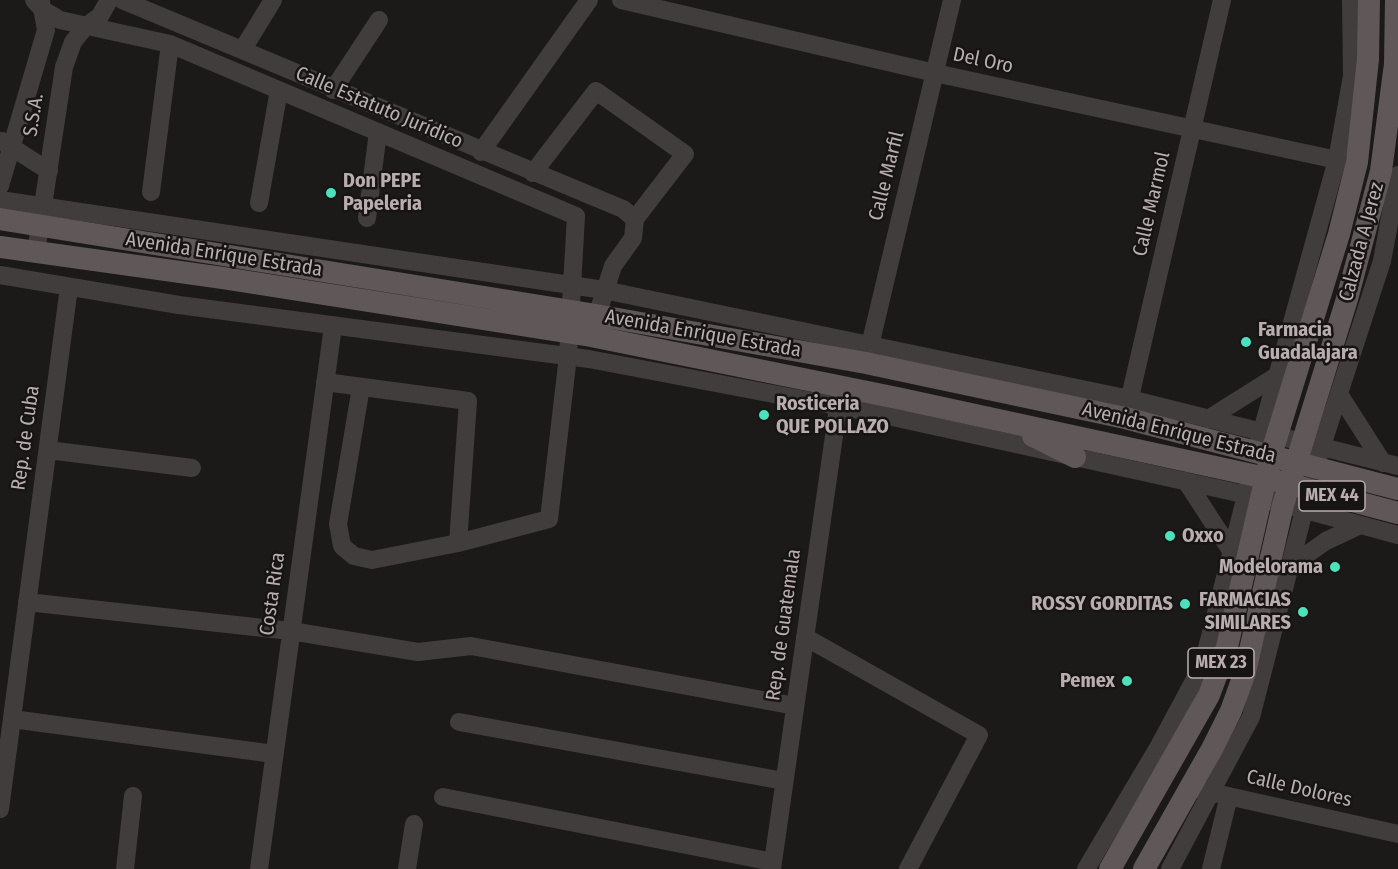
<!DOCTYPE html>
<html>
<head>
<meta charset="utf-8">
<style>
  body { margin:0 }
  canvas { display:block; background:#1b1a19 }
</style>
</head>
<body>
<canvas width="1398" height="869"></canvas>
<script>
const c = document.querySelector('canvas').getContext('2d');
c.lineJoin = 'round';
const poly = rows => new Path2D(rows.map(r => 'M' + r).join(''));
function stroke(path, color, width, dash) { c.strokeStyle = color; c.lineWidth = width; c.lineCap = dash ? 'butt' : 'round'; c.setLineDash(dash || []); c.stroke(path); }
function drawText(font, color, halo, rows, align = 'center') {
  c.font = font + ' "Fira Sans Condensed",sans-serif'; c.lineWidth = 5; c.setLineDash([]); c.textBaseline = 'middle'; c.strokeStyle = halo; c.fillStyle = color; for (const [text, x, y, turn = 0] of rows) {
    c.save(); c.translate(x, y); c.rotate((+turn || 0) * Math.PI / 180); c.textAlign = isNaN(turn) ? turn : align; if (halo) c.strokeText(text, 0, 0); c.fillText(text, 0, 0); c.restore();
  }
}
const minor = poly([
  [34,0,43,10,60,20,170,44,576,216,568,356,549,519,458,543,372,560,354,556,342,546,338,524,361,387],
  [122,0,623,209,635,219,633,238,613,266,593,328],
  [621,0,935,73,1337,160],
  [243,49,273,0],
  [333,90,379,20],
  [2,141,49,171],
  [481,152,589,0],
  [533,173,596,91,685,154,635,219],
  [0,186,46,30,41,2],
  [151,192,170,44],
  [0,200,604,290,1130,399,1398,466],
  [259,203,279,90],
  [367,218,378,132],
  [36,252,64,67,73,42,85,27,100,16,109,0],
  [0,275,179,305,589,359,879,414,1075,457,1261,498,1398,535],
  [868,354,952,0],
  [325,382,468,401,458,543],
  [1339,394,1383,463],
  [1127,410,1222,0],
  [1208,419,1278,375],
  [1259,442,1337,160,1352,76,1351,0],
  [48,450,192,468],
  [1318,458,1382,261,1398,175],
  [1186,481,1232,552],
  [1292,565,1326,541,1360,525],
  [27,602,291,631,418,652,471,646,795,706],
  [805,637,979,735,908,869],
  [12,719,274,754],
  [459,722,784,781],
  [1201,790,1398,834],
  [443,797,773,862],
  [0,809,69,287],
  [125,869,133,796],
  [259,869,333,326],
  [407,869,414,824],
  [772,869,840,394],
  [1086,869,1159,746,1203,664,1249,484],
  [1170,869,1251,717,1307,499],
  [1211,869,1229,796]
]);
const major = poly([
  [0,219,590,314,866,363,1125,418,1398,489],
  [0,247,223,278,591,336,897,398,1266,478,1398,513],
  [1033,436,1075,457],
  [1110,869,1209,695,1227,647,1271,455,1339,234,1357,162,1368,59,1369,0],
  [1144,869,1212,749,1231,711,1245,672,1283,505,1347,299,1381,171,1395,64,1396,0]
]);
const markers = [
  [331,193,6,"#4ce1bd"],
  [1246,342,6,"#4ce1bd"],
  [764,415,6,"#4ce1bd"],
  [1170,536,6,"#4ce1bd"],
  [1335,567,6,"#4ce1bd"],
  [1185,604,6,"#4ce1bd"],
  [1303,612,6,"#4ce1bd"],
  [1127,681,6,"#4ce1bd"]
];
const shields = [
  [1332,496,66],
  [1221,663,66]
];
const shieldNames = [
  ["MEX 44",1332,496],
  ["MEX 23",1221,663]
];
const streetNames = [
  ["Del Oro",983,61,12],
  ["Calle Estatuto Jurídico",379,108,23],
  ["S.S.A.",34,115,-81],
  ["Calle Marfil",887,176,-76],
  ["Calle Marmol",1152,204,-77],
  ["Calzada A Jerez",1362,242,-75],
  ["Avenida Enrique Estrada",224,255,9],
  ["Avenida Enrique Estrada",703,334,10],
  ["Avenida Enrique Estrada",1179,433,14],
  ["Rep. de Cuba",26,438,-82],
  ["Costa Rica",273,594,-82],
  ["Rep. de Guatemala",784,625,-82],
  ["Calle Dolores",1299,789,13]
];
const poiNames = [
  ["Don PEPE",343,181],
  ["Papeleria",343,204],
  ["Farmacia",1258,330],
  ["Guadalajara",1258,353],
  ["Rosticeria",776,404],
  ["QUE POLLAZO",776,427],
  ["Oxxo",1182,536],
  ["Modelorama",1323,567,"right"],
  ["FARMACIAS",1291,600,"right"],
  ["SIMILARES",1291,623,"right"],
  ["ROSSY GORDITAS",1173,604,"right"],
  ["Pemex",1115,681,"right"]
];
stroke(minor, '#423d3d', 18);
stroke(major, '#5f5758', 22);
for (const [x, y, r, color] of markers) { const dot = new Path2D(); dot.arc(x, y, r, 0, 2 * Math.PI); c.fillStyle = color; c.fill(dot); stroke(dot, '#161514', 2); }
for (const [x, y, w] of shields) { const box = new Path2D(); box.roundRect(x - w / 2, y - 15, w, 30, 4.5); c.fillStyle = '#161514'; c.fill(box); stroke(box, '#baadb0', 1.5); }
drawText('bold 18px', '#baadb0', null, shieldNames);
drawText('20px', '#baadb0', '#161514', streetNames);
drawText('bold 20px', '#baadb0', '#161514', poiNames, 'left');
</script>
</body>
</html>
